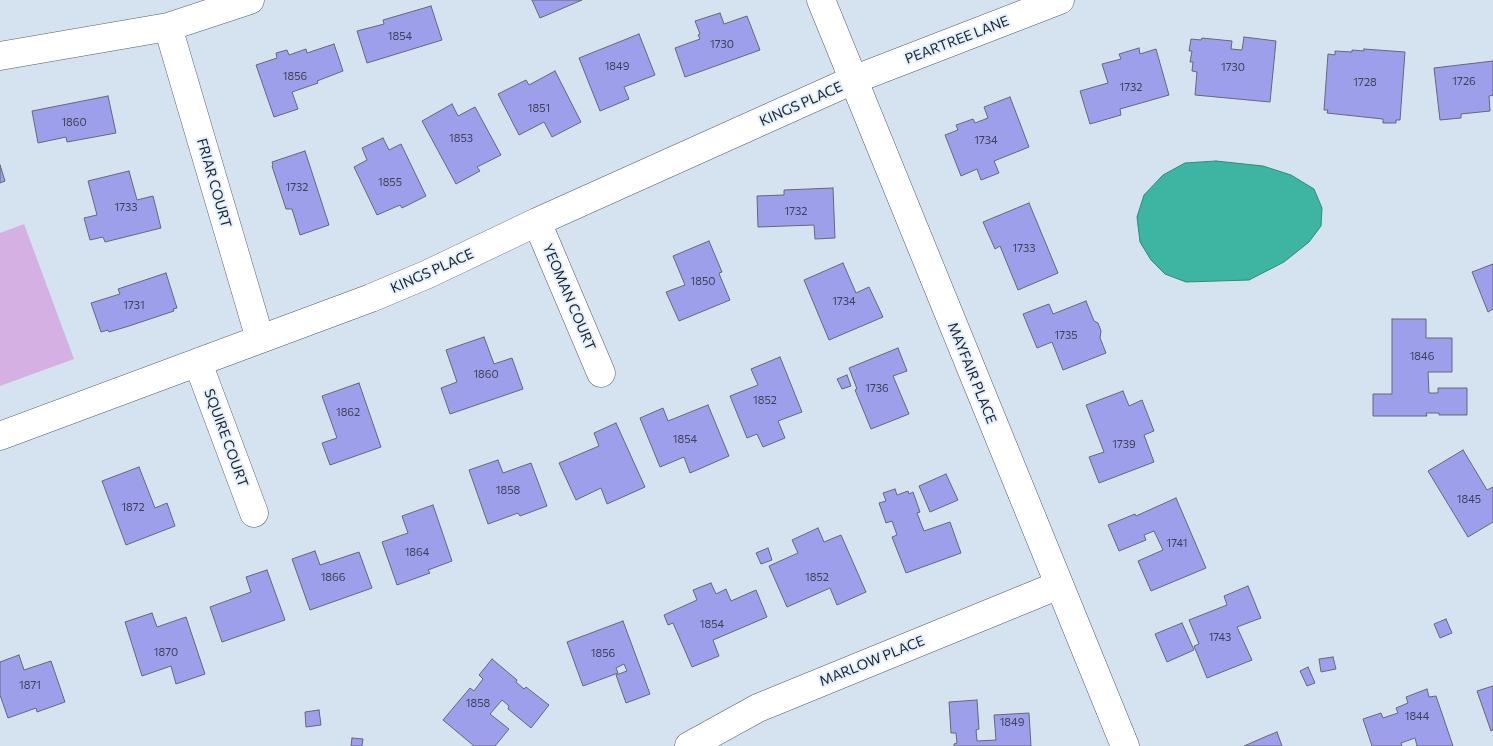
<!DOCTYPE html>
<html>
<head>
<meta charset="utf-8">
<style>
  body { margin:0 }
  canvas { display:block; background:#d5e3f1 }
</style>
</head>
<body>
<canvas width="1493" height="746"></canvas>
<script>
const c = document.querySelector('canvas').getContext('2d');
c.lineJoin = 'round';
function fillPath(path, color) { c.fillStyle = color; c.fill(path, 'evenodd'); }
const poly = rows => new Path2D(rows.map(r => 'M' + r).join(''));
function stroke(path, color, width, dash) { c.strokeStyle = color; c.lineWidth = width; c.lineCap = dash ? 'butt' : 'round'; c.setLineDash(dash || []); c.stroke(path); }
function drawText(font, color, halo, rows, align = 'center') {
  c.font = font + ' Commissioner,sans-serif'; c.lineWidth = 4; c.setLineDash([]); c.textBaseline = 'middle'; c.strokeStyle = halo; c.fillStyle = color; for (const [text, x, y, turn = 0] of rows) {
    c.save(); c.translate(x, y); c.rotate((+turn || 0) * Math.PI / 180); c.textAlign = isNaN(turn) ? turn : align; if (halo) c.strokeText(text, 0, 0); c.fillText(text, 0, 0); c.restore();
  }
}
const green = poly([
  [24,224,74,359,0,386,0,233]
]);
const water = poly([
  [1216,161,1263,166,1291,175,1314,189,1322,208,1321,226,1309,242,1284,262,1249,280,1186,282,1165,274,1151,260,1140,242,1137,217,1144,195,1163,175,1185,163,1216,161]
]);
const building = poly([
  [532,0,582,0,540,18,532,0],
  [431,6,442,40,367,63,357,31,384,24,383,20,431,6],
  [720,13,724,24,747,16,760,50,685,77,675,48,700,39,698,35,700,34,695,21,720,13],
  [639,34,655,75,624,87,629,99,600,111,579,58,639,34],
  [1244,37,1276,41,1270,102,1195,95,1197,72,1192,71,1193,62,1190,62,1192,51,1189,51,1191,39,1201,40,1202,38,1232,41,1231,49,1242,50,1244,37],
  [334,44,343,71,317,81,318,83,292,92,298,109,274,117,256,65,277,58,276,53,287,50,289,55,306,49,307,53,334,44],
  [1139,48,1140,54,1156,49,1169,95,1120,109,1121,115,1090,124,1080,91,1108,83,1102,64,1121,59,1119,54,1139,48],
  [1364,49,1405,52,1400,120,1396,120,1396,123,1383,123,1383,119,1327,113,1328,110,1324,110,1328,54,1335,55,1335,51,1352,52,1352,50,1364,51,1364,49],
  [1493,61,1493,95,1489,96,1490,111,1461,114,1461,118,1440,120,1434,68,1493,61],
  [555,71,581,122,552,137,544,122,519,135,498,94,526,80,529,85,555,71],
  [108,96,116,133,67,142,66,137,38,143,32,111,108,96],
  [1010,97,1029,147,994,161,999,173,981,180,977,169,961,176,945,135,958,130,956,125,959,124,973,119,975,123,988,118,984,107,1010,97],
  [452,104,458,116,475,107,501,155,477,167,480,171,456,184,422,121,452,104],
  [383,138,389,150,401,144,426,196,402,208,400,205,377,215,354,167,367,160,362,148,383,138],
  [305,151,329,225,300,235,292,209,286,209,272,166,273,165,272,162,305,151],
  [0,165,5,181,0,183,0,165],
  [129,171,137,200,153,196,161,228,105,242,103,237,90,240,84,218,97,215,88,181,129,171],
  [833,188,835,238,815,239,814,225,758,227,757,196,784,195,784,190,833,188],
  [1029,203,1058,273,1018,290,1000,246,995,249,983,222,1029,203],
  [709,241,722,272,719,273,720,276,730,300,679,321,666,292,685,285,673,256,709,241],
  [843,263,856,293,869,287,883,317,829,340,804,280,843,263],
  [1493,264,1493,309,1488,312,1472,272,1493,264],
  [166,273,177,308,173,309,174,311,129,326,109,332,108,330,101,332,91,303,120,294,118,289,166,273],
  [1086,301,1094,321,1098,323,1101,331,1100,338,1106,353,1063,370,1052,342,1037,348,1023,314,1049,304,1053,314,1086,301],
  [1392,319,1426,319,1426,338,1452,338,1452,372,1428,372,1429,393,1438,393,1438,388,1467,388,1467,415,1439,415,1439,413,1426,413,1427,416,1373,416,1373,394,1392,394,1392,319],
  [484,337,494,364,512,358,523,389,450,414,441,388,457,382,446,350,484,337],
  [898,348,907,371,893,376,909,414,871,429,855,390,857,389,849,368,898,348],
  [780,357,802,412,778,421,785,438,763,447,757,434,747,438,730,396,758,385,751,369,780,357],
  [847,375,851,386,842,389,837,379,847,375],
  [359,383,381,447,330,465,322,443,337,438,322,396,359,383],
  [1123,391,1129,406,1142,400,1154,431,1144,435,1154,462,1099,483,1089,457,1104,452,1086,405,1123,391],
  [708,405,729,456,690,473,684,457,660,467,640,418,663,408,668,421,708,405],
  [616,423,645,487,607,504,601,488,576,500,559,463,599,446,594,433,616,423],
  [1463,450,1487,490,1493,487,1493,522,1468,537,1428,471,1463,450],
  [498,460,503,473,531,463,547,506,520,516,518,513,488,524,469,470,498,460],
  [139,467,155,508,167,503,175,526,126,545,102,481,139,467],
  [946,474,958,500,930,512,919,486,946,474],
  [895,489,897,495,908,491,909,494,913,492,920,512,917,513,924,531,950,522,961,553,906,573,892,537,897,535,892,521,886,523,879,503,886,501,883,493,895,489],
  [1176,498,1206,568,1151,591,1138,561,1163,550,1154,531,1144,535,1146,540,1119,551,1108,525,1135,514,1136,516,1176,498],
  [433,505,452,561,428,570,430,573,397,585,382,542,408,533,402,516,433,505],
  [818,528,824,542,841,535,866,592,837,605,830,588,787,607,769,566,798,553,792,540,818,528],
  [768,548,772,560,761,564,756,553,768,548],
  [315,551,320,565,359,552,372,588,310,610,292,559,315,551],
  [267,570,285,620,222,642,210,607,251,592,246,577,267,570],
  [711,583,716,594,726,589,731,601,756,590,767,617,713,640,719,656,692,667,673,623,668,625,664,615,697,600,693,590,711,583],
  [1248,586,1261,618,1237,627,1252,660,1207,678,1194,646,1199,644,1189,620,1227,605,1224,596,1248,586],
  [152,613,157,627,186,617,205,674,176,684,171,666,142,676,125,622,152,613],
  [1446,619,1452,633,1440,638,1434,624,1446,619],
  [623,621,650,694,626,703,616,675,627,671,624,664,616,668,618,673,583,686,567,642,623,621],
  [1182,623,1194,650,1167,662,1155,634,1182,623],
  [19,655,24,670,51,661,65,702,37,712,36,708,8,718,0,695,0,662,19,655],
  [1333,657,1336,669,1321,672,1319,659,1333,657],
  [492,659,517,680,516,682,524,689,526,687,549,705,531,728,508,709,509,706,502,700,490,714,509,729,495,746,474,746,443,720,470,688,474,691,483,679,479,675,492,659],
  [1308,667,1315,683,1307,686,1300,671,1308,667],
  [1493,686,1493,730,1491,731,1477,691,1493,686],
  [1427,689,1429,697,1436,696,1453,746,1417,746,1415,738,1401,743,1402,746,1372,746,1363,719,1381,713,1383,718,1398,713,1396,708,1408,703,1406,697,1427,689],
  [977,700,979,729,976,730,977,741,996,740,994,715,1029,713,1031,746,954,746,954,744,957,743,956,733,951,733,949,702,977,700],
  [319,710,321,725,306,727,305,712,319,710],
  [1277,732,1282,746,1244,746,1267,736,1277,732],
  [352,738,363,739,362,746,351,746,352,738]
]);
const minor = poly([
  [821,0,1125,746],
  [168,27,260,339],
  [0,56,168,27,250,0],
  [537,222,601,373],
  [198,363,254,513],
  [0,436,371,298,428,274,537,222,853,80,1060,0],
  [689,746,758,708,1059,585]
]);
const numberNames = [
  ["1854",400,36],
  ["1730",722,44],
  ["1849",617,66],
  ["1730",1233,67],
  ["1856",295,76],
  ["1726",1464,81],
  ["1728",1365,82],
  ["1732",1131,87],
  ["1851",539,108],
  ["1860",74,122],
  ["1853",461,138],
  ["1734",986,140],
  ["1855",390,182],
  ["1732",297,187],
  ["1733",126,207],
  ["1732",796,211],
  ["1733",1024,248],
  ["1850",703,281],
  ["1734",844,301],
  ["1731",134,305],
  ["1735",1066,335],
  ["1846",1422,356],
  ["1860",486,374],
  ["1736",877,388],
  ["1852",765,400],
  ["1862",348,412],
  ["1854",685,439],
  ["1739",1124,444],
  ["1858",508,490],
  ["1845",1469,499],
  ["1872",133,507],
  ["1741",1177,543],
  ["1864",417,552],
  ["1866",333,577],
  ["1852",817,577],
  ["1854",712,624],
  ["1743",1220,637],
  ["1870",166,652],
  ["1856",603,653],
  ["1871",30,685],
  ["1858",478,703],
  ["1844",1417,716],
  ["1849",1012,722]
];
const streetNames = [
  ["PEARTREE LANE",957,40,-21],
  ["KINGS PLACE",801,104,-24],
  ["FRIAR COURT",214,183,74],
  ["KINGS PLACE",432,271,-24],
  ["YEOMAN COURT",569,297,67],
  ["MAYFAIR PLACE",972,373,68],
  ["SQUIRE COURT",226,438,70],
  ["MARLOW PLACE",872,661,-22]
];
fillPath(green, '#d5b0e3');
fillPath(water, '#3db5a2');
stroke(water, '#33897d', 1);
fillPath(building, '#9e9feb');
stroke(building, '#666777', 1);
stroke(minor, '#515d69', 29);
stroke(minor, '#fff', 28);
drawText('11px', '#3d4158', null, numberNames);
drawText('14px', '#1d2227', '#e2f0ff', streetNames);
</script>
</body>
</html>
